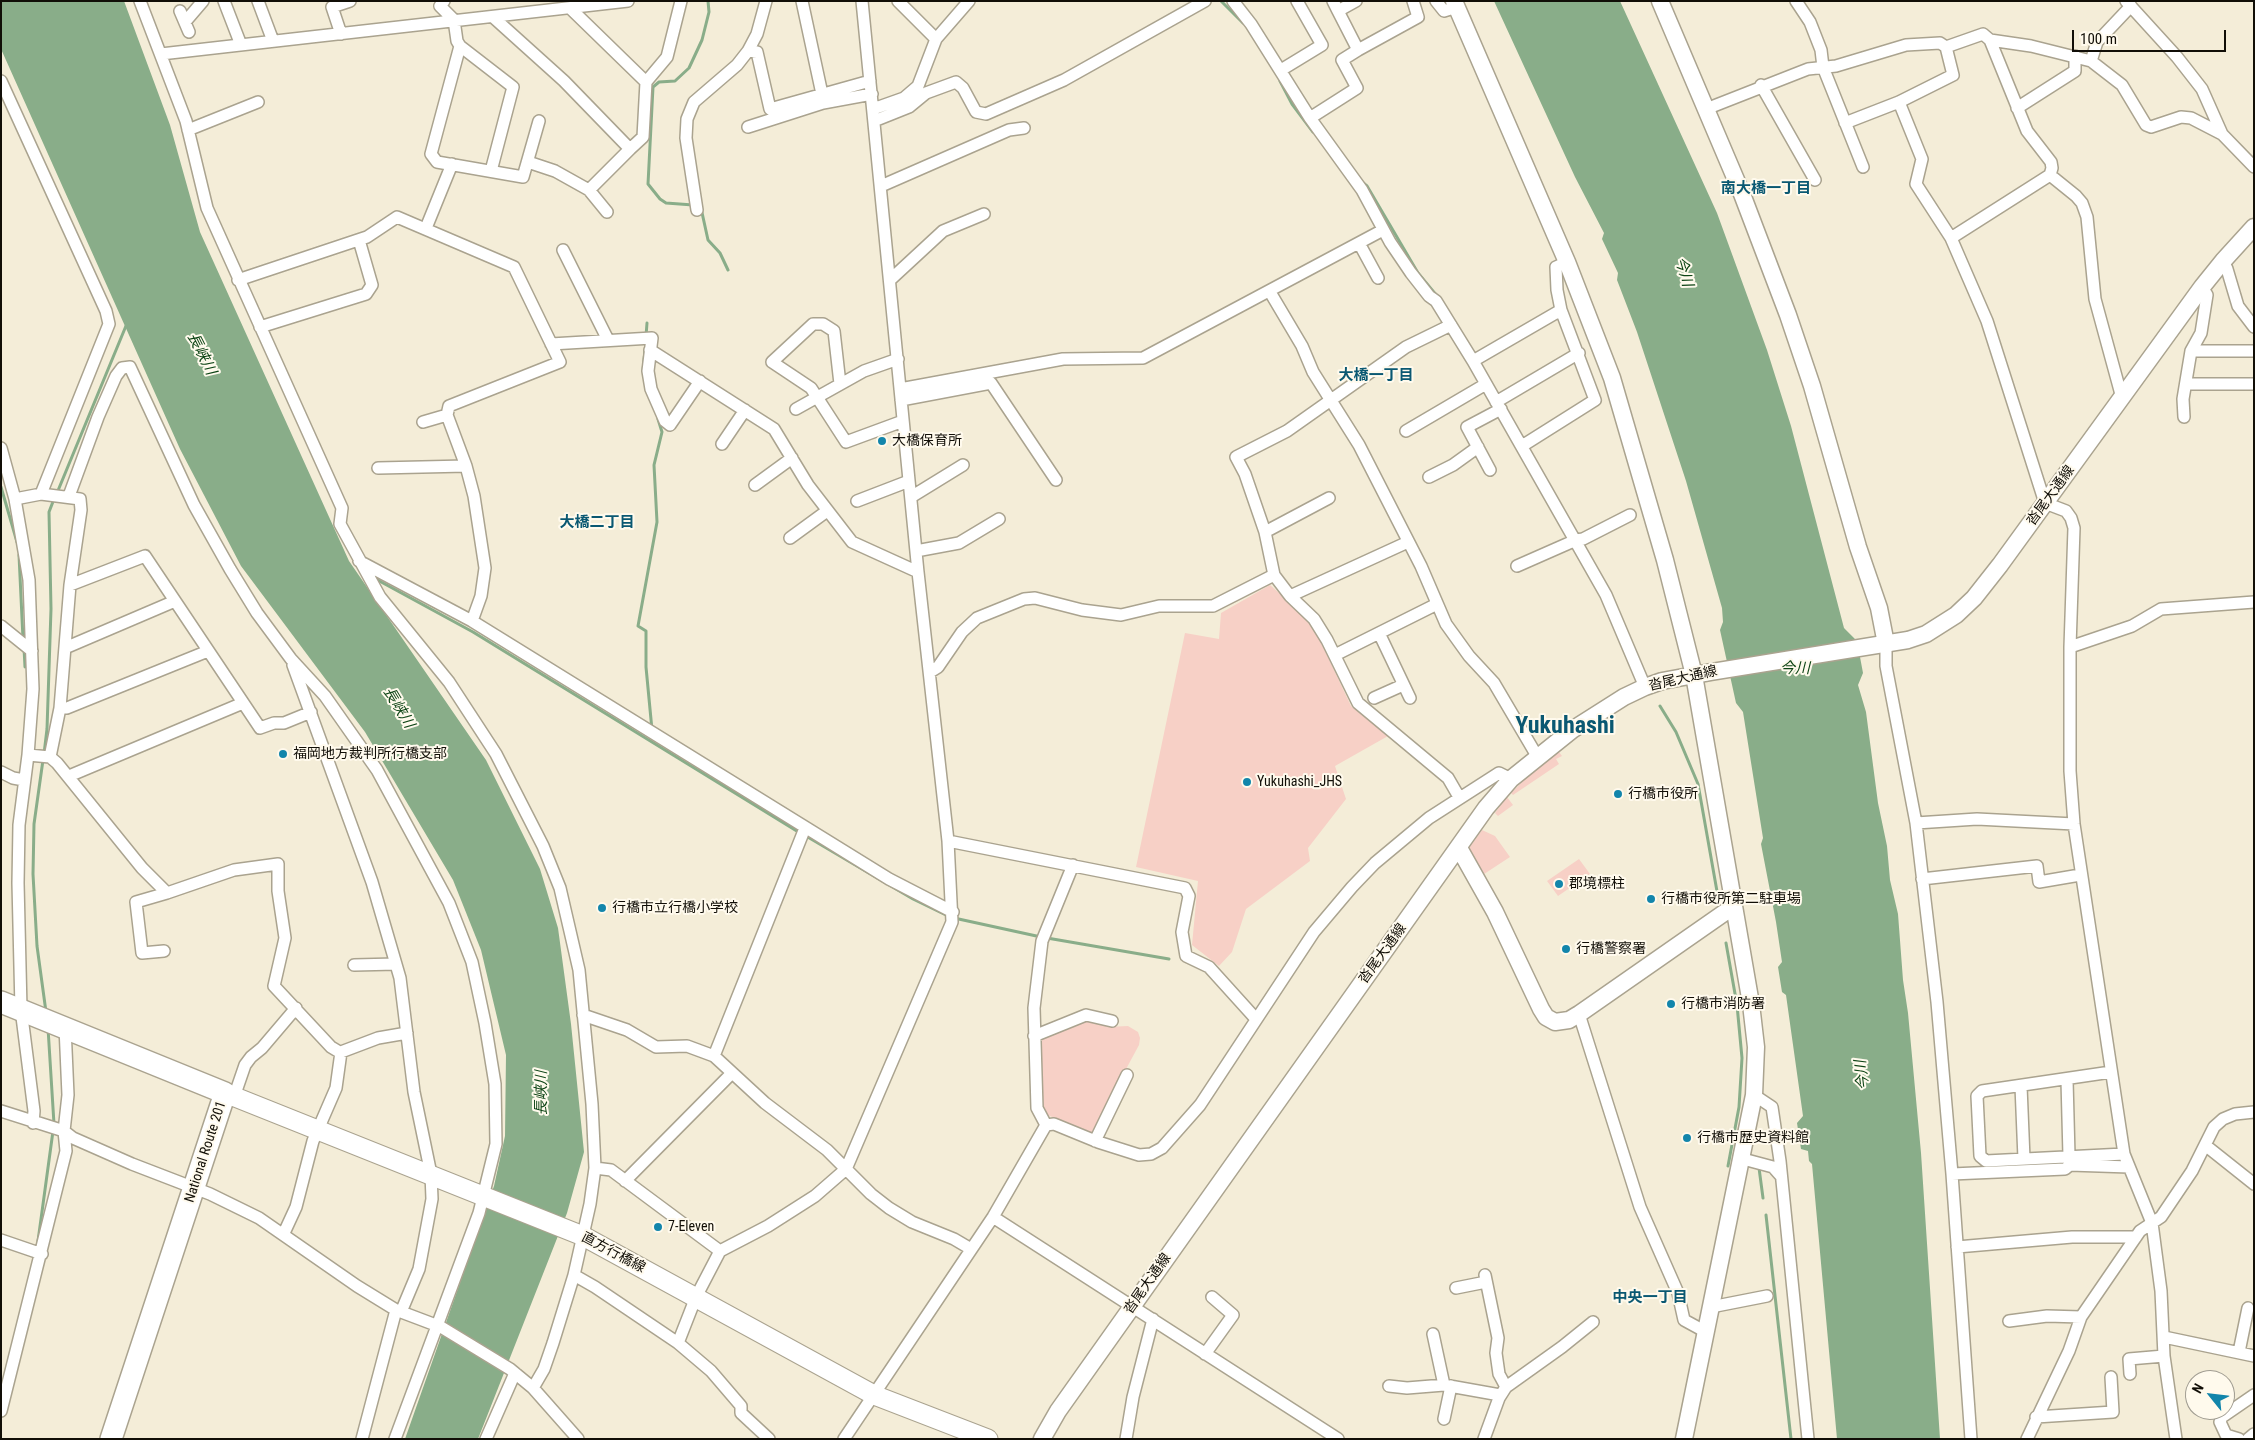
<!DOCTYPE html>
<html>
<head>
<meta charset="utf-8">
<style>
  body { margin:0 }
  #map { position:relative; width:2255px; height:1440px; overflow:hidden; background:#f4edd8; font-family:"Roboto Condensed",sans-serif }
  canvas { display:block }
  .frame { position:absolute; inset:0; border:2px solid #110e07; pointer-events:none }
  .north { position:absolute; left:2185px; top:1370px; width:50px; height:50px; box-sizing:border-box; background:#fffaed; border:1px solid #a09c91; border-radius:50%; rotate:299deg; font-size:14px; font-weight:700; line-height:20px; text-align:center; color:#110e07 }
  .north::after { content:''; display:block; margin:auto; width:18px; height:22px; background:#1285ab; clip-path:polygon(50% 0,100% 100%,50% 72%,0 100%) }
  .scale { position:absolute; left:2072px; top:30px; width:154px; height:22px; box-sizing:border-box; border:2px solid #110e07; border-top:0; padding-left:6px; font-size:15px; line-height:18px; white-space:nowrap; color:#110e07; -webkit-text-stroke:4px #fffaed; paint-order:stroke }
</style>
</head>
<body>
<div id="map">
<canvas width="2255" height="1440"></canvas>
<div class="frame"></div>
<div class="north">N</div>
<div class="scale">100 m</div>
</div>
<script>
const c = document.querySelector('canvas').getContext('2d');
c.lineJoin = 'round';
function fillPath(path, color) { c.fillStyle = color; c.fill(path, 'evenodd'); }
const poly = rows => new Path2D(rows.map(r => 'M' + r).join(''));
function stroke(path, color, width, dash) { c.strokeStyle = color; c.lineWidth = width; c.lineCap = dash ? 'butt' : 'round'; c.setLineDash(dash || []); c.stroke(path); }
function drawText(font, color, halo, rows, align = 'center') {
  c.font = font + ' "Roboto Condensed","Noto Sans JP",sans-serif'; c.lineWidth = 4; c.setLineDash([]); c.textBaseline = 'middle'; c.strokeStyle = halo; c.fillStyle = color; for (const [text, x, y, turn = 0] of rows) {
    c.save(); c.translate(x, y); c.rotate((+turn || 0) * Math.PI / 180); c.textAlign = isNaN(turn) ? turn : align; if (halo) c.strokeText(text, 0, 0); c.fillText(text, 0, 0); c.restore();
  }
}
const green = poly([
  [1270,585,1311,621,1351,706,1388,736,1335,766,1346,799,1308,848,1310,861,1246,909,1232,952,1219,966,1192,945,1198,881,1136,867,1185,633,1219,639,1221,613],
  [1559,752,1562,756,1556,759,1559,764,1513,795,1511,793,1526,778],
  [1507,797,1513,805,1498,816,1495,813],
  [1482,830,1495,836,1510,857,1481,876,1466,852],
  [1579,859,1590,874,1558,896,1547,881],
  [1091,1020,1108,1027,1128,1026,1138,1032,1140,1038,1139,1045,1091,1134,1043,1113,1040,1049,1042,1040,1048,1035]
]);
const water = poly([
  [1,1,124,1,170,125,200,232,349,561,486,760,540,869,558,928,571,1024,584,1152,567,1213,478,1439,405,1439,494,1186,505,1136,506,1055,481,950,453,880,365,732,241,566,180,449,1,49],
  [1494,1,1620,1,1717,213,1767,350,1791,426,1844,628,1857,641,1863,673,1858,685,1866,712,1878,803,1887,846,1890,880,1898,914,1903,980,1908,1013,1921,1153,1940,1439,1837,1439,1812,1164,1809,1161,1808,1151,1801,1149,1797,1123,1803,1116,1786,995,1782,992,1778,967,1782,962,1776,922,1761,844,1763,838,1743,712,1736,703,1720,630,1723,622,1722,608,1686,481,1637,332,1617,280,1618,273,1602,239,1604,233,1575,177]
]);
const stream = poly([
  [1221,1,1243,23],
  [1280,81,1292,104,1313,132],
  [1362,182,1367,186,1418,273,1437,296],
  [693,205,666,203,660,199,648,184,653,87,659,82,675,81,689,68,702,40,709,12,708,1],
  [701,208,708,240,720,253,728,270],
  [646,336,647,323],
  [643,371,645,350],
  [1,487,17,542],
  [57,493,128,321],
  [19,555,23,639],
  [372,577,473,632,800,833],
  [24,648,25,667],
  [1660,706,1676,732,1698,784,1718,897],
  [652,730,646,667,646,631,638,626,657,522,654,465,662,432,658,419],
  [44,754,47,729,51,609,49,512,54,499],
  [43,760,34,824,33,874,37,946,46,1012],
  [806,836,913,899,948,916],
  [954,918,1041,937],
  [1047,938,1169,959],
  [1726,943,1737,1005,1742,1058,1739,1107,1728,1166],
  [48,1028,54,1124],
  [1759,1168,1763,1198],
  [1766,1215,1791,1439],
  [38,1241,53,1131]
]);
const street = poly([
  [140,1,186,121,207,208,342,508,340,524,380,597,449,682,496,754,543,846,560,888,579,970,592,1104,595,1168,590,1204,574,1275,553,1343,544,1369,533,1388],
  [224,1,241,45],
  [258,1,273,41],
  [444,1,440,6,454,20,457,41,460,46,513,87,491,171],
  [802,1,822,94],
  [898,1,936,39],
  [1233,1,1251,24,1310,118,1362,190,1390,242,1411,273,1429,296,1436,301,1473,361,1606,595,1645,687],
  [1333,1,1338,11,1356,1],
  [1436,1,1444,11,1457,7],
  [1796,1,1810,22,1821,50,1823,67,1863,167],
  [2126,1,2177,57,2202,89,2222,134],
  [180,11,189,32],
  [1338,11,1358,50,1418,17,1413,1],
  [493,17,564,81,630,149,643,137,646,82,571,9],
  [185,22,203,1],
  [341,34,332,7,350,1],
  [1990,40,2031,46,2091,61,2122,85,2146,125,2151,127,2181,117,2191,118,2222,134,2254,167],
  [460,46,431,154,437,162,523,177,539,121],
  [748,51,757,52,770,109,870,81],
  [161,54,628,1],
  [2091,61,2097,42,2131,6],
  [1281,70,1322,45,1297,1],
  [1,81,106,311,109,324,41,494],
  [646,82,667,57,681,1],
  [1761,85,1815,180],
  [2017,108,2075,71,2075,56],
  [873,109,904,98,918,86,936,39,969,1],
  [1706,109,1808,69,1836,66,1906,45,1940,43,1946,47,1983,34,1990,40,2027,131,2051,162,2052,168,2050,175,1951,238,1916,184,1922,159,1899,102],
  [1310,118,1357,88,1342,60,1358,50],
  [874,121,909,107,926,93,956,82,963,88,976,112,986,114,1064,80,1205,1],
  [1845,123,1899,102,1953,75,1946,47],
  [748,127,823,103,872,94],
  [188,130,258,102],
  [528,162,555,171,589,190,607,212],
  [2050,175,2076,196,2082,203,2087,217,2095,299,2122,398],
  [881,186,1009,130,1024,128],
  [589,190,630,149],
  [697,210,686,138,687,119,694,102,737,65,748,51,757,34,766,1],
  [426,228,452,164],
  [1951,238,1987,321,2045,503,2066,511,2071,518,2074,528,2070,647,2070,771,2074,824,2124,1154,2152,1223,2161,1291,2164,1356,2176,1439],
  [1359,243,1378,278],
  [563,250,608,340],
  [2223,261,2227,269,2238,306,2254,327],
  [238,280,367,237,397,217,514,267,560,362,449,406,447,415,466,466,474,496,485,568,481,596,472,621],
  [890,280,943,231,984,214],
  [1270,292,1302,346,1313,372,1359,445,1421,566,1446,624,1469,656,1494,683,1537,756],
  [260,327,366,294,372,285,359,240],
  [551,344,652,338,648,371,651,389,665,421,670,425,700,381],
  [650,350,774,429,808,485,852,542,918,572],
  [2191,351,2254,351],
  [1473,361,1561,310],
  [840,384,834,331,823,324,813,324,772,362,811,388,846,442,903,421],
  [2187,384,2254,384],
  [900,389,1063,359,1143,358,1383,230],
  [901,400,991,383,1056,480],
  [1496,402,1579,353],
  [796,409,864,371,898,359],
  [2184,417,2183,399,2191,351,2201,333,2207,295,2202,287],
  [423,422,447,415],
  [1406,431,1486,384],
  [722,444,745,410],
  [1522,446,1595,400,1561,310,1557,290,1556,267,1567,262],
  [1,448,15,499,29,580,33,689,28,755,19,825,18,883,21,1009,34,1111,33,1123],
  [378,468,466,466],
  [1490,470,1467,427,1501,409],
  [1429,477,1453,465,1478,447],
  [755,485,792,458],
  [69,496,98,417,116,376,122,368,130,367,194,505,230,569,257,613,291,659,325,696,377,770,449,903,472,962,485,1023,495,1084,496,1144,479,1213,395,1439],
  [911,497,963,465],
  [15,499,41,494,80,499,81,510,70,585,60,708,50,757],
  [857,501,909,481],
  [1265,532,1329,498],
  [790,538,827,511],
  [1408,542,1290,596,1274,575,1265,532,1245,474,1236,457,1287,431,1406,347,1451,325],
  [916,551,959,543,999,519],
  [359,561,472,621,889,879,953,912],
  [1517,566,1576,540,1583,539,1630,515],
  [70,585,145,556,260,728,274,723,284,723,311,712],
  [1290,596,1314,619,1327,640,1358,703,1448,778,1459,797],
  [1,626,32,651],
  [1379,633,1410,698],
  [1886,644,1886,666,1916,823,1937,1002,1952,1174,1971,1439],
  [2070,647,2132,626,2161,609,2254,602],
  [65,648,175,601],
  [1335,655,1437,604],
  [293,665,372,882,400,978,414,1092,431,1174,432,1199,419,1269,401,1312],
  [930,672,938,667,962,632,977,618,1024,599,1035,598,1082,610,1121,615,1159,606,1213,606,1274,575],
  [1374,698,1403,685],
  [60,708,67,708,208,651],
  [28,755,50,757,57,763,142,868,167,893,234,870,278,864,278,891,285,938,274,986,331,1047,341,1053],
  [1,772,13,778,24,780],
  [69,776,243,703],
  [1916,823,1977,819,2074,824],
  [948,841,1185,888,1189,896,1182,932,1186,956,1209,967,1256,1019],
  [1922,879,2037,866,2039,882,2080,875],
  [164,951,142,953,136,902,167,893],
  [354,965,396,964],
  [1579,1014,1640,1207,1678,1293,1684,1320,1706,1332],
  [583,1015,627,1030,656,1047,687,1046,714,1056,765,1103,827,1150,871,1194,889,1208,912,1222,954,1239,971,1249],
  [1034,1036,1086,1015,1112,1021],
  [714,1056,805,828],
  [2111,1072,1982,1091,1977,1096,1980,1156,1986,1161,2124,1154],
  [2067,1080,2069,1156],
  [2021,1086,2024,1159],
  [1754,1095,1772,1107,1780,1161,1808,1439],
  [234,1097,245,1065,251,1057,262,1048,296,1008],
  [1,1111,64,1131,73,1138,132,1164,210,1194,259,1218,357,1286,396,1310,441,1327,510,1369,533,1388,578,1439],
  [1046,1125,1054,1124,1098,1142,1139,1155,1151,1154,1162,1148,1200,1105,1314,932,1352,887,1375,863,1429,818,1499,773,1511,779],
  [1046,1125,1037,1108,1034,1008,1042,941,1073,865],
  [1095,1141,1127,1075],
  [2205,1145,2254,1184],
  [1743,1159,1773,1167,1781,1176],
  [595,1168,611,1170,720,1251],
  [1952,1174,2065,1169,2070,1165,2129,1167],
  [625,1181,732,1073],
  [993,1217,1338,1439],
  [284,1233,296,1207,313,1141,336,1088,341,1052,378,1038,407,1033],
  [1,1240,42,1254],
  [1957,1247,2072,1237,2136,1237],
  [574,1275,595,1287,678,1343,696,1297,720,1251,768,1226,815,1196,846,1169,952,922,948,841,918,572,862,1],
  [1485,1275,1498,1338,1496,1353,1499,1374,1506,1387],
  [1456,1288,1486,1282],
  [1711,1307,1767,1296],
  [2009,1321,2047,1316,2081,1317],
  [1433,1334,1444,1385,1500,1395],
  [2164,1337,2254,1356],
  [678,1343,711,1371,741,1406,741,1413,769,1439],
  [2239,1352,2248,1308],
  [1205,1354,1233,1315,1212,1297],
  [2130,1374,2129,1359,2164,1356],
  [1389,1386,1407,1388,1444,1385],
  [1,1411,66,1151,64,1131,68,1095,65,1027],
  [2036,1417,2113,1412,2111,1377],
  [1444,1419,1451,1386],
  [362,1439,396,1310],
  [486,1439,515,1373],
  [844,1439,993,1217,1046,1125],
  [1126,1439,1133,1397,1153,1319],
  [1484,1439,1499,1398,1506,1387,1562,1347,1593,1322],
  [2027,1439,2069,1351,2081,1317,2140,1231,2161,1217,2192,1171,2214,1127,2223,1119,2235,1114,2254,1112],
  [2239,1439,2226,1435,2220,1422,2222,1417,2254,1395],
  [2248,1439,2254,1434]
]);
const secondary = poly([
  [1454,1,1567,262,1612,378,1665,560,1694,675,1751,1004,1756,1047,1754,1095,1684,1439],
  [1660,1,1742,194,1788,315,1812,386,1858,547,1879,608,1886,644],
  [1459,848,1495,912,1541,1009,1546,1017,1555,1022,1569,1020,1579,1014,1734,906],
  [1042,1439,1058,1411,1486,808,1511,779,1572,730,1624,697,1645,687,1662,681,1711,672,1908,640,1926,634,1956,615,1974,598,2000,565,2202,287,2223,261,2254,227]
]);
const primary = poly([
  [225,1093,583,1236,874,1395,988,1439]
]);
const highway = poly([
  [1,1002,225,1093,111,1439]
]);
const markers = [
  [882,441,5,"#1285ab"],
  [283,754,5,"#1285ab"],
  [1247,782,5,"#1285ab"],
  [1618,794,5,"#1285ab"],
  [1559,884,5,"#1285ab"],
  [1651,899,5,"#1285ab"],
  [602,908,5,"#1285ab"],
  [1566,949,5,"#1285ab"],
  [1671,1004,5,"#1285ab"],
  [1687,1138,5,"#1285ab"],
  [658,1227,5,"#1285ab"]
];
const poiNames = [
  ["大橋保育所",892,441],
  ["福岡地方裁判所行橋支部",293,754],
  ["Yukuhashi_JHS",1257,782],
  ["行橋市役所",1628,794],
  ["郡境標柱",1569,884],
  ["行橋市役所第二駐車場",1661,899],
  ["行橋市立行橋小学校",612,908],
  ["行橋警察署",1576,949],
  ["行橋市消防署",1681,1004],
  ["行橋市歴史資料館",1697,1138],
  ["7-Eleven",668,1227]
];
const streetNames = [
  ["沓尾大通線",2051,496,-54],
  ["沓尾大通線",1683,679,-13],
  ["沓尾大通線",1383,954,-54],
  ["National Route 201",206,1152,-72],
  ["直方行橋線",613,1253,28],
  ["沓尾大通線",1148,1284,-55]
];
const neighbourhoodNames = [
  ["南大橋一丁目",1766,189],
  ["大橋一丁目",1376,376],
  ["大橋二丁目",597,523],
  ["中央一丁目",1650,1298]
];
const waterNames = [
  ["今川",1683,272,74],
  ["長峡川",201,354,63],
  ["今川",1795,669],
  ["長峡川",398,708,59],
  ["今川",1863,1075,-97],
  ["長峡川",542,1093,-90]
];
const townNames = [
  ["Yukuhashi",1565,727]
];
fillPath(green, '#f7d0c6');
fillPath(water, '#89ad89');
stroke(stream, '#89ad89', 3);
stroke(street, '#aaa38f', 14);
stroke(secondary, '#aaa38f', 19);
stroke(primary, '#aaa38f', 21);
stroke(highway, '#aaa38f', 24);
stroke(street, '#fff', 11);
stroke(secondary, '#fff', 16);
stroke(primary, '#fff', 19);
stroke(highway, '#fff', 21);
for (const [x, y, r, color] of markers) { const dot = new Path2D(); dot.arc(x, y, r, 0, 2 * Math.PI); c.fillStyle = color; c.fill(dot); stroke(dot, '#fffaed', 2); }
drawText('14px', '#110e07', '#fffaed', poiNames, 'left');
drawText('14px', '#110e07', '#fffaed', streetNames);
drawText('bold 15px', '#0a5872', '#fffaed', neighbourhoodNames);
drawText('italic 15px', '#0d4415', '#fffaed', waterNames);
drawText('bold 24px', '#0a5872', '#fffaed', townNames);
</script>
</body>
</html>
